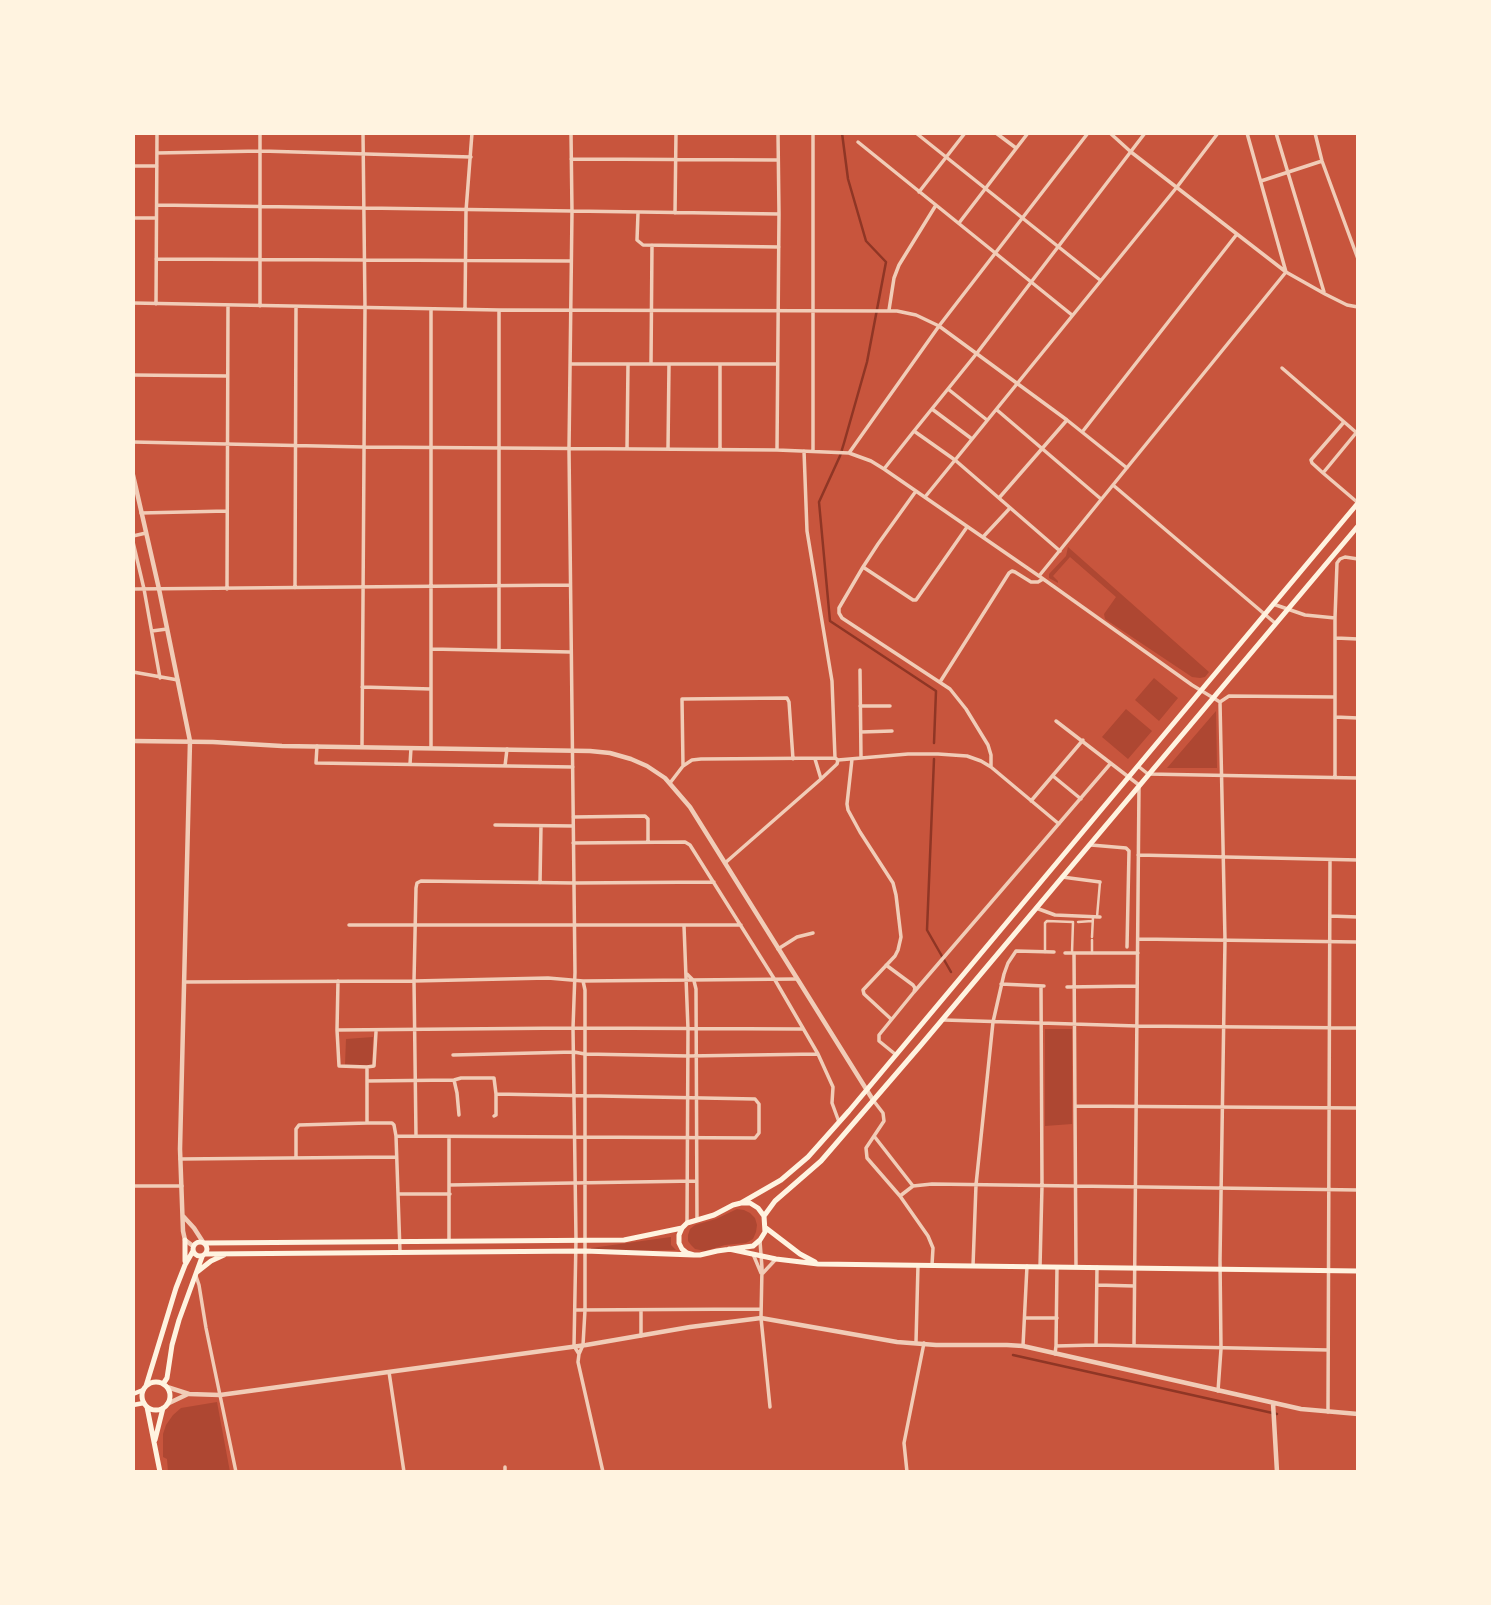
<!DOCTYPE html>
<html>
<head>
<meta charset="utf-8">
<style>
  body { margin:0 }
  #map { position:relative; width:1491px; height:1605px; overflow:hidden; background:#c8553d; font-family:"Exo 2",sans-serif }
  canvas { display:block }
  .frame { position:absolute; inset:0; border:135px solid #fff3e0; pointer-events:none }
</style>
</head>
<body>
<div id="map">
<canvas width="1491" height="1605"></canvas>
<div class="frame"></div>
</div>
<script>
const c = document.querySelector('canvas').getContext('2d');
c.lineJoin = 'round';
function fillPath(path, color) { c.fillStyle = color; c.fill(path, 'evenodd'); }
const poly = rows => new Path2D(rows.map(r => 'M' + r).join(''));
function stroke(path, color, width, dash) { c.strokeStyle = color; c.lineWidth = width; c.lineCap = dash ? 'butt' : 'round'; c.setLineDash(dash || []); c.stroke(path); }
const green = poly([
  [1068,547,1209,672,1205,677,1200,678,1192,677,1105,619,1104,614,1116,597,1070,557,1053,576,1058,581,1058,583,1049,578,1049,574,1066,556],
  [1154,678,1178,698,1159,721,1135,700],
  [1126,709,1152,731,1128,759,1102,737],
  [1216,711,1217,768,1167,768],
  [1045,1029,1072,1029,1072,1124,1045,1126],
  [373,1037,372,1065,345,1065,346,1039],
  [737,1209,744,1210,750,1213,755,1218,757,1225,756,1232,753,1239,746,1243,725,1245,705,1251,695,1249,691,1245,688,1241,688,1235,690,1229,695,1225,716,1219],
  [671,1237,671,1245,676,1250,591,1252,591,1248],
  [217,1402,230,1472,168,1472,167,1459,163,1457,163,1434,166,1425,173,1415,181,1408]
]);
const stream = poly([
  [842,133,848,179,866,241,886,262,867,362,844,443,840,456,819,502,830,621,936,691,934,743],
  [934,759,927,930,951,972],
  [1013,1355,1277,1414]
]);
const pedestrian = poly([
  [1097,917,1100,882],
  [1078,922,1092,921],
  [1092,937,1093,917],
  [1092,940,1092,953],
  [1045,952,1045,923,1047,921,1073,922,1072,953]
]);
const minor = poly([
  [571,133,572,212,569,449,575,972,573,1028,576,1239,574,1346,579,1354],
  [916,133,1100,280],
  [996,133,1016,148],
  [1110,133,1131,152,1286,272,1325,294,1347,305,1358,307],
  [1276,133,1324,292],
  [1315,133,1322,161,1358,259],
  [858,142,1072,315],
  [157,153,261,151,471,157],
  [571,159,778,160],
  [133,166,157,166],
  [1261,181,1322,161],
  [919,192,965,133],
  [157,205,779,214],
  [638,213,637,240,643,245,779,247],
  [675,213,676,133],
  [133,218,156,218],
  [959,223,1028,133],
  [156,259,571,261],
  [133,303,499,310,897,311,916,315,939,326,1067,420,1127,468],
  [156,304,157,133],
  [260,306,260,133],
  [431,309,431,748],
  [465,309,466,211,472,133],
  [499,310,499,650],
  [889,310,894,278,899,265,936,205],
  [570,364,777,364],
  [651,364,652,245],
  [720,364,720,449],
  [1282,368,1358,434],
  [133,375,227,376],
  [948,389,987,420],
  [932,409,972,439],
  [997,410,1101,499],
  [1344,422,1311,460,1312,463,1323,473,1357,502],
  [914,431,977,353,1145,133],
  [1083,431,1237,234],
  [133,442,364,447,777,450,849,453,871,461,884,469,1039,576,1192,685,1220,702],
  [627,449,628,364],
  [668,449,669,364],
  [777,450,779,214,778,133],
  [804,451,807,531,832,681,835,758],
  [813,451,813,133],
  [849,453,939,326,1088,133],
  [884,469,914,431,955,460,1060,551],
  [1323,473,1356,433],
  [1113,485,1275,623],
  [916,491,878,544,863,567,839,608,839,613,842,618,950,689,966,709,988,745,991,755,991,767],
  [925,497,1177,187,1218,133],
  [999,498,1067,420],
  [141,513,227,511],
  [133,536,146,533],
  [983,537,1010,508],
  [133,542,144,589,160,678],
  [863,567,913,600,916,600,967,527],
  [1039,576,1286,272,1247,133],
  [295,588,296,307],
  [133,589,570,585],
  [227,589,228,305],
  [1273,604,1305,615,1335,618],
  [152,631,167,629],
  [1336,638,1358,639],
  [431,649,570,652],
  [860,670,861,758],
  [133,672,178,680],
  [940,682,1009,573,1012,571,1015,572,1031,582,1038,582,1043,579],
  [362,687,431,689],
  [1220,702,1229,696,1335,697],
  [860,706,890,706],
  [1335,717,1358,718],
  [1056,721,1139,785,1134,1346],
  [861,732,892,731],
  [317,746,316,763,573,767],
  [362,747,365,308,363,133],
  [815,759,821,779],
  [852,759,847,804,848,810,860,832,893,883,896,895,901,937,898,950,895,956,863,990,864,994,891,1019],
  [838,760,908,754,938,754,967,756,981,761,991,767,1059,824],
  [410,764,411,748],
  [505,766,507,749],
  [683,766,692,760,701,759,835,758,838,760,837,764,821,779,725,863],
  [1138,766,1148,774,1358,778],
  [1053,776,1081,799],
  [1335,778,1335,618,1337,563,1340,559,1345,557,1358,559],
  [670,783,683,766,682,699,787,698,789,702,793,759],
  [1031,801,1083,740],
  [573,817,645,816,648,819,648,842],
  [495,825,573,826],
  [573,843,685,842,690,845,775,980,818,1054,833,1087,832,1103,839,1122],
  [1091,845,1126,848,1129,851,1127,947],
  [1138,855,1358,860],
  [1062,877,1100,882],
  [540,883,541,826],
  [1036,908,1055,915,1100,917],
  [1330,916,1358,917],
  [349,925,741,925],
  [684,926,688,1029,687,1223],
  [1138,939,1358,942],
  [778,949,797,937,813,933],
  [1065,953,1138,953],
  [1074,953,1076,1267],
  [886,965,913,985,915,988,914,992,879,1035,879,1041,895,1054],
  [687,974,694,981,696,989,697,1220],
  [338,981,337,1030,339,1066,367,1067,374,1066,376,1032],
  [583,981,585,990,585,1310,583,1345,579,1354,578,1362,603,1472],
  [184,982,414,981,548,978,583,981,797,979],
  [1001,984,1044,986],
  [1067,987,1137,986],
  [914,992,1111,763],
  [944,1020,1137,1026,1358,1028],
  [337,1030,573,1028,803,1029],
  [453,1055,574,1052,585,1054,688,1056,818,1054],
  [367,1067,367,1123],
  [454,1080,457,1093,459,1115],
  [367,1081,454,1080,461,1078,494,1078,496,1094,496,1115,494,1116],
  [873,1100,883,1113,884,1121,866,1148,867,1158,900,1196,928,1236,933,1248,932,1265],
  [1075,1106,1358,1108],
  [396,1136,755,1138,759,1133,759,1104,755,1099,496,1094],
  [416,1136,414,981,416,888,417,883,421,881,574,883,714,882],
  [874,1136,913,1186],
  [449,1138,449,1241],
  [296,1158,296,1129,299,1125,367,1123,392,1123,394,1125,396,1136,400,1252],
  [180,1159,396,1157],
  [449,1185,696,1181],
  [133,1186,182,1186],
  [398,1194,450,1194],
  [900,1196,913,1186,932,1184,1358,1190],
  [760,1241,762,1268,761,1318,770,1407],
  [753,1254,761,1273],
  [973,1266,976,1185,993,1022,1004,974,1008,963,1016,951,1054,952],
  [1040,1267,1042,1186,1041,987],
  [763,1273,776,1259],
  [196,1276,199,1285,206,1328,236,1472],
  [1097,1285,1134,1286],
  [576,1310,761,1309],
  [641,1310,641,1336],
  [1025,1318,1057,1318],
  [916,1342,918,1265],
  [1096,1345,1097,1267],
  [1023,1346,1027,1266],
  [1056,1346,1057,1267],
  [1055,1354,1056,1346,1096,1345,1328,1350],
  [389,1372,404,1472],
  [1218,1391,1221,1349,1220,1260,1225,940,1220,702],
  [1328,1412,1330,860],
  [505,1467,505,1472],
  [907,1472,904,1443,924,1343]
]);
const tertiary = poly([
  [133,475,159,589,190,741,180,1149,183,1231,185,1240,193,1246],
  [133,741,213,742,282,746,590,751,610,753,631,759,647,766,665,778,690,807,873,1100],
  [183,1216,194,1228,203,1242],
  [167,1387,189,1394,220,1395,586,1345,690,1327,761,1318,897,1342,936,1345,1007,1345,1023,1346,1301,1409,1358,1414],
  [1273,1403,1277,1472],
  [167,1404,188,1394]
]);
const secondary = poly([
  [133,1394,143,1390],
  [133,1405,144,1403]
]);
const primary = poly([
  [741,1203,781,1180,808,1157,849,1111,1358,503],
  [741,1203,750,1203,758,1208,764,1216,765,1232,760,1240,753,1246,717,1251,700,1255,694,1255,687,1253,682,1249,679,1243,679,1235,682,1228,687,1223,714,1215,733,1205,741,1203],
  [764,1216,775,1201,821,1161,921,1045,1358,526],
  [766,1228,800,1254,815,1262],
  '193 1249a7 7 0 1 1 14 0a7 7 0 1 1-14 0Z',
  [204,1243,624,1240,682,1228],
  [729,1249,776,1259,818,1264,1358,1271],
  [206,1254,585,1251,694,1255],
  [185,1261,185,1240],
  [197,1272,211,1261,224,1255],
  '142 1396a14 14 0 1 1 28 0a14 14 0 1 1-28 0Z',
  [163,1384,167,1378,172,1345,179,1320,202,1257],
  [146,1386,176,1288,185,1265,193,1251],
  [147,1407,160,1472],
  [155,1440,163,1408]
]);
fillPath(green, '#ae4732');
stroke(stream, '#8f3625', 2.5);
stroke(pedestrian, '#f1ccb7', 2.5);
stroke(minor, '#f1ccb7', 3.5);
stroke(tertiary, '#f1ccb7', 4.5);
stroke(secondary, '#fff3e0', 4.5);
stroke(primary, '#fff3e0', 5);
</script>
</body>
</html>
